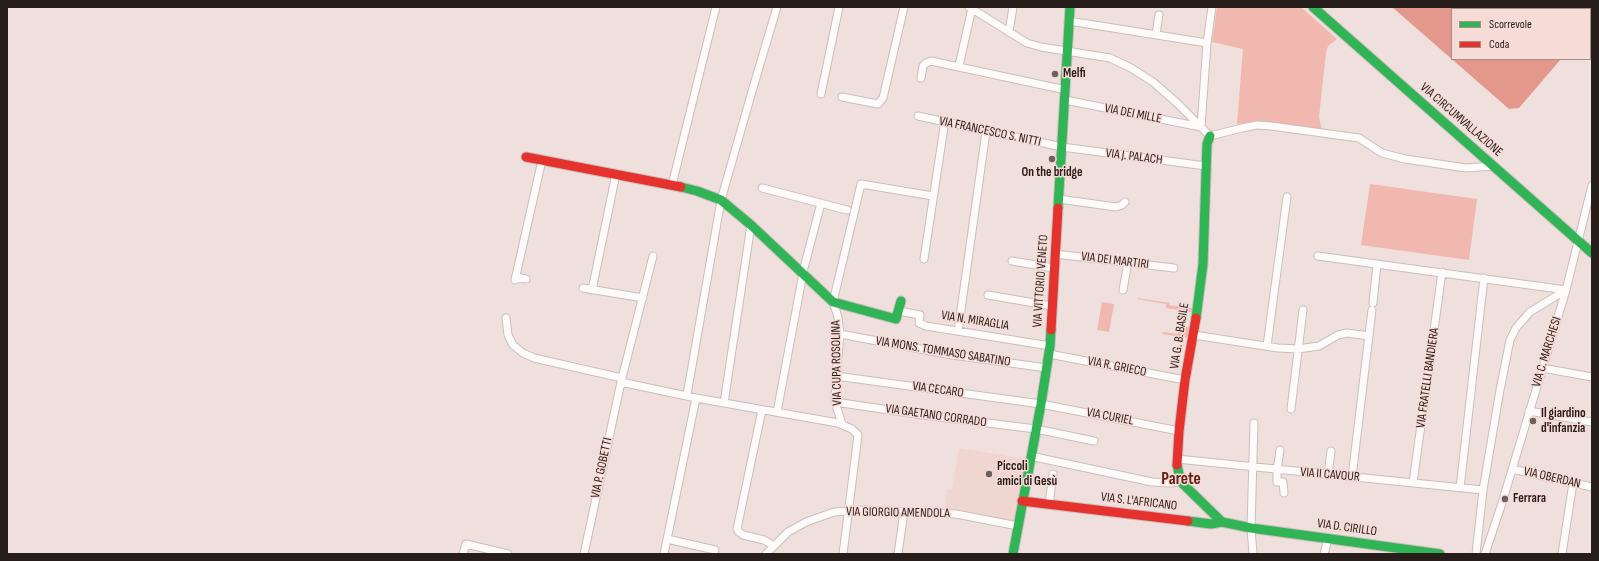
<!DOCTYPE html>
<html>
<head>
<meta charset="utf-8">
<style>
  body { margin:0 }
  #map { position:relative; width:1599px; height:561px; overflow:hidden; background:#efe0dd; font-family:"Sofia Sans Condensed",sans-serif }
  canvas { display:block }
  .frame { position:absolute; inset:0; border:8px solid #271d1b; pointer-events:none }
  .legend { position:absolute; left:1451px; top:8px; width:140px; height:52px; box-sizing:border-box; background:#f6dbd6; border:1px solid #a38f8b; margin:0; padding:5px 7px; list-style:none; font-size:12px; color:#271d1b }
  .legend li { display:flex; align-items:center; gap:8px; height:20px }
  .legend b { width:20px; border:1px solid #a38f8b }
</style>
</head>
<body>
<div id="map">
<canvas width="1599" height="561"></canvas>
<div class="frame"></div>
<ul class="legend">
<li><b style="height:5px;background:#30b455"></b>Scorrevole</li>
<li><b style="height:5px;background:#e5322d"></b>Coda</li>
</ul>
</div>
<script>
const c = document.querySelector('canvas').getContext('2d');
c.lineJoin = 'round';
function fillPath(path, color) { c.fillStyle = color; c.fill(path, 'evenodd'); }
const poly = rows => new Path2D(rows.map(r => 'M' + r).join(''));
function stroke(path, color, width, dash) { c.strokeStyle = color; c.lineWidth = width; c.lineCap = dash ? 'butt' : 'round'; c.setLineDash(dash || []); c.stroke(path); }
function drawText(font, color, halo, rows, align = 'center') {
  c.font = font + ' "Sofia Sans Condensed",sans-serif'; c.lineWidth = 3; c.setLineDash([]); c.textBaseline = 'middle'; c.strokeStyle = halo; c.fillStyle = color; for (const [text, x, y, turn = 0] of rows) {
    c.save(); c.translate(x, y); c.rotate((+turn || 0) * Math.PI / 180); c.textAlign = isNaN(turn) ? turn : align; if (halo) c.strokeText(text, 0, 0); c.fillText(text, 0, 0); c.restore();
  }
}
const built = poly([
  [959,448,1026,459,1014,521,945,508,947,489,952,489]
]);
const green = poly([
  [1217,7,1301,7,1337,39,1328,46,1326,53,1319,117,1322,130,1270,123,1251,122,1237,124,1243,49,1212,42],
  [1370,184,1477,199,1469,260,1361,245],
  [1137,298,1169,303,1169,305,1192,308,1191,312,1166,308,1166,304,1137,299],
  [1102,302,1114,304,1109,332,1097,330],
  [1179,326,1191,327,1189,338,1162,334,1163,332,1178,334]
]);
const water = poly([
  [1392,7,1557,7,1559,9,1452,9,1452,59,1561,59,1519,108,1509,109]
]);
const street = poly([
  [969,7,1027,43,1041,47,1110,58,1131,68,1153,82,1177,103,1210,136,1242,128,1257,125,1271,126,1359,138,1382,153,1405,159,1466,168,1494,166],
  [1069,21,1207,43],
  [1009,32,1013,7],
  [1156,34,1159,15],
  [959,66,972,8],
  [921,78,923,66,926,63,931,61,1066,90],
  [821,94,839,7],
  [842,97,878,104,883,98,904,7],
  [1065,100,1201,127],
  [918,116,1062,147,1206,166],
  [1201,127,1207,43,1212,7],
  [672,185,716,7],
  [762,188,847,210],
  [1059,199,1116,207,1122,205,1125,202],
  [1055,254,1174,268],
  [1318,256,1566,290],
  [924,259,944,127],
  [1012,261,1054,268],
  [516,277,526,279],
  [515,280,542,160],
  [583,288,643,298],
  [592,290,616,174],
  [1123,290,1128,262],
  [988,295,1052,306],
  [1373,303,1377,264],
  [904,312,920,315,919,323,926,326,1050,346],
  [506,318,508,335,513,345,523,353,534,358,622,378],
  [958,331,986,132],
  [840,334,952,355,1047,368],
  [1194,335,1278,348,1298,349,1319,346,1338,335,1347,333,1369,336],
  [1267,346,1287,197],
  [1049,354,1185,380],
  [1542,368,1592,377],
  [836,376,1041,404,1179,431],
  [621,382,696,398,838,423,852,429,858,435,843,554],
  [687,395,721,200,753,88,777,7],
  [835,402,923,415,1036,429,1094,441],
  [724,403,751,225],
  [1291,409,1303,310],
  [762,410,737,529,739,532,743,535,764,540,774,546],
  [1529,411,1592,422],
  [777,412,804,268,821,203],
  [842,424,835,402,836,376,840,334,838,317,833,302,861,184,933,196],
  [1280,450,1277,470,1277,482,1283,482,1284,493],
  [1035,457,1152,482,1170,483,1181,482],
  [1177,459,1483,490],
  [1512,469,1592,487],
  [1328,475,1331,451],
  [1352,477,1372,310],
  [1413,483,1442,272],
  [1460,488,1484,278],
  [1049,504,1053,474],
  [667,539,715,550],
  [463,554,466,544,508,554],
  [584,554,621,382,653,256],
  [664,554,696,398],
  [766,554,788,532,806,522,834,512,863,510,956,514,1018,526],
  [898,554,904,512],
  [1253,554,1251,528,1254,423],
  [1324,554,1328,539],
  [1476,554,1483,490,1500,390,1510,340,1516,328,1530,312,1566,290],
  [1485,554,1502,503,1566,290,1592,185],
  [1562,554,1573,483]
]);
const fast = poly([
  [1313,7,1592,253],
  [681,187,697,191,721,200,751,225,833,302,896,319,901,301],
  [1058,208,1070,7],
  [1196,318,1203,264,1207,144,1210,136],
  [1177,465,1181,482,1222,522],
  [1188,521,1211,524,1222,522,1251,528,1440,554],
  [1013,554,1041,404,1050,346,1051,330]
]);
const jam = poly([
  [526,157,681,187],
  [1051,330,1058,208],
  [1177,465,1179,431,1185,380,1196,318],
  [1022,501,1188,521]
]);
const markers = [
  [1055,74,4,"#6d615f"],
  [1052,159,4,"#6d615f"],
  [1533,421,4,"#6d615f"],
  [989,474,4,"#6d615f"],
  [1505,499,4,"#6d615f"]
];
const poiNames = [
  ["Melfi",1063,74],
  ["On the bridge",1052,173,"center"],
  ["Il giardino",1541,414],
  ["d'infanzia",1541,429],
  ["Piccoli",997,467],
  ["amici di Gesù",997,482],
  ["Ferrara",1513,499]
];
const streetNames = [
  ["VIA DEI MILLE",1133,114,11],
  ["VIA CIRCUMVALLAZIONE",1461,120,41],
  ["VIA FRANCESCO S. NITTI",990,132,12],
  ["VIA J. PALACH",1134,157,7],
  ["VIA DEI MARTIRI",1115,261,7],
  ["VIA VITTORIO VENETO",1041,281,-86],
  ["VIA N. MIRAGLIA",975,321,9],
  ["VIA G. B. BASILE",1180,336,-81],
  ["VIA MONS. TOMMASO SABATINO",943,352,9],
  ["VIA C. MARCHESI",1547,352,-73],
  ["VIA CUPA ROSOLINA",837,363,-91],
  ["VIA R. GRIECO",1117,367,11],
  ["VIA FRATELLI BANDIERA",1428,378,-82],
  ["VIA CECARO",938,390,8],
  ["VIA GAETANO CORRADO",936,416,8],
  ["VIA CURIEL",1110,417,11],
  ["VIA P. GOBETTI",602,468,-78],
  ["VIA II CAVOUR",1330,475,5],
  ["VIA OBERDAN",1552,478,13],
  ["VIA S. L'AFRICANO",1139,502,7],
  ["VIA GIORGIO AMENDOLA",898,513,1],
  ["VIA D. CIRILLO",1347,528,8]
];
const districtNames = [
  ["Parete",1181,480]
];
fillPath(built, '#f0d6d0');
fillPath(green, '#f0b8ae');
fillPath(water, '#e3988b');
stroke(street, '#cabebc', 9);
stroke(fast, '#cabebc', 11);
stroke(jam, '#cabebc', 11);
stroke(street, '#fdfafa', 7);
stroke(fast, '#30b455', 9);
stroke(jam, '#e5322d', 9);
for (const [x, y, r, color] of markers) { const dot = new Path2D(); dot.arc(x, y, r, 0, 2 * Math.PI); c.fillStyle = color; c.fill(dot); stroke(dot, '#f6dbd6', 1.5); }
drawText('bold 13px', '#271d1b', '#f6dbd6', poiNames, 'left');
drawText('13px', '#271d1b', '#f6dbd6', streetNames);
drawText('bold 17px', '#642017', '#f6dbd6', districtNames);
</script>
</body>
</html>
